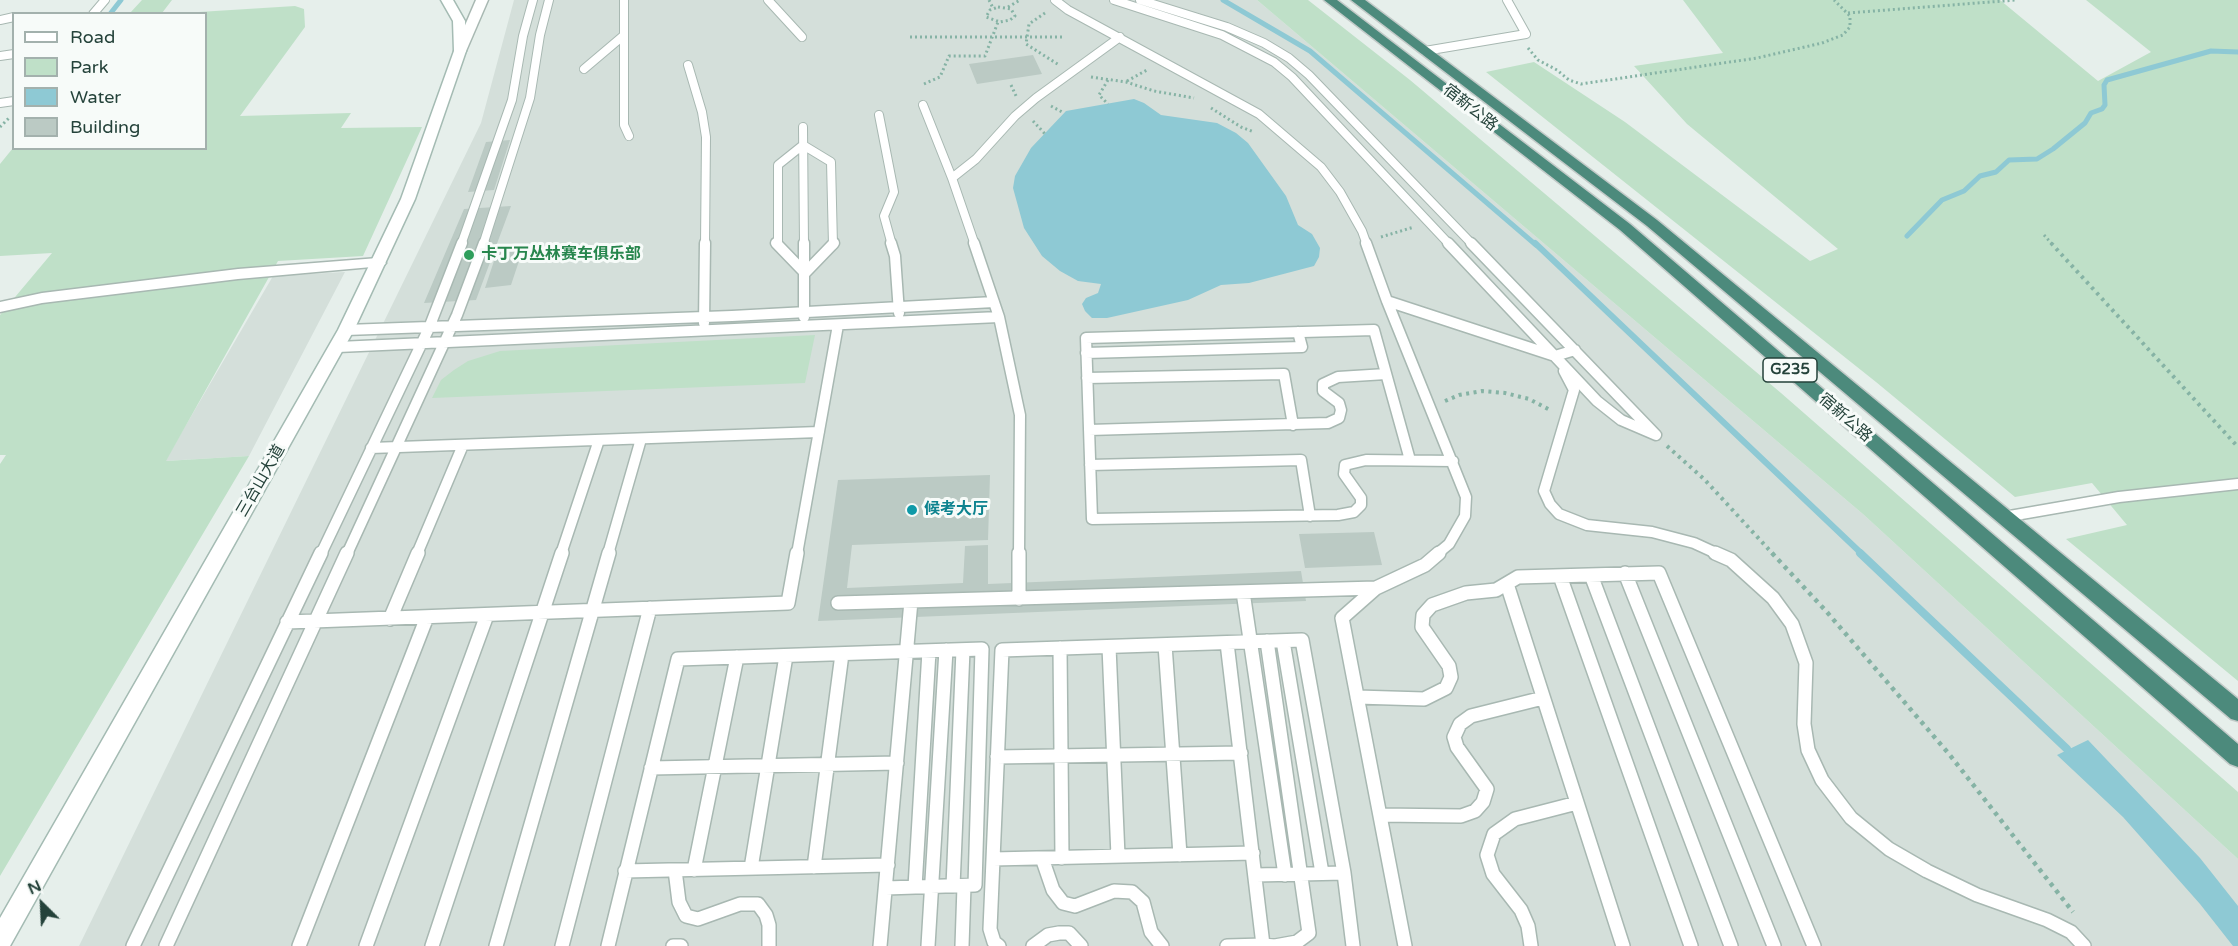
<!DOCTYPE html>
<html>
<head>
<meta charset="utf-8">
<style>
  body { margin:0 }
  #map { position:relative; width:2238px; height:946px; overflow:hidden; background:#e6efeb; font-family:"Varela Round",sans-serif }
  canvas { display:block }
  .legend { position:absolute; left:12px; top:12px; width:195px; height:138px; box-sizing:border-box; background:#f7fbf9; border:2px solid #a3b1ad; margin:0; padding:8px 10px; list-style:none; font-size:18px; color:#24423a }
  .legend li { display:flex; align-items:center; gap:12px; height:30px }
  .legend b { width:30px; border:2px solid #a3b1ad }
  .north { position:absolute; left:12px; top:874px; width:60px; height:60px; -webkit-text-stroke:4px #f7fbf9; paint-order:stroke; rotate:336deg; font-size:16px; font-weight:700; line-height:24px; text-align:center; color:#24423a }
  .north::after { content:''; display:block; margin:auto; width:21px; height:27px; background:#24423a; clip-path:polygon(50% 0,100% 100%,50% 72%,0 100%) }
</style>
</head>
<body>
<div id="map">
<canvas width="2238" height="946"></canvas>
<ul class="legend">
<li><b style="height:8px;background:#fff"></b>Road</li>
<li><b style="height:16px;background:#bfe0c8"></b>Park</li>
<li><b style="height:16px;background:#8ec9d4"></b>Water</li>
<li><b style="height:16px;background:#bbcac4"></b>Building</li>
</ul>
<div class="north">N</div>
</div>
<script>
const c = document.querySelector('canvas').getContext('2d');
c.lineJoin = 'round';
function fillPath(path, color) { c.fillStyle = color; c.fill(path, 'evenodd'); }
const poly = rows => new Path2D(rows.map(r => 'M' + r).join(''));
function stroke(path, color, width, dash) { c.strokeStyle = color; c.lineWidth = width; c.lineCap = dash ? 'butt' : 'round'; c.setLineDash(dash || []); c.stroke(path); }
function drawText(font, color, halo, rows, align = 'center') {
  c.font = font + ' "Varela Round","Noto Sans SC",sans-serif'; c.lineWidth = 6; c.setLineDash([]); c.textBaseline = 'middle'; c.strokeStyle = halo; c.fillStyle = color; for (const [text, x, y, turn = 0] of rows) {
    c.save(); c.translate(x, y); c.rotate((+turn || 0) * Math.PI / 180); c.textAlign = isNaN(turn) ? turn : align; if (halo) c.strokeText(text, 0, 0); c.fillText(text, 0, 0); c.restore();
  }
}
const built = poly([
  [514,0,1257,0,1864,515,2238,859,2238,946,79,946,481,123],
  [345,272,249,456,165,461,273,276]
]);
const green = poly([
  [142,0,172,0,162,13,130,13],
  [1257,0,1308,0,1410,80,1781,393,2238,792,2238,859,1864,515],
  [1683,0,2000,0,2098,81,2151,52,2086,0,2238,0,2238,681,2066,539,2127,525,2092,483,2015,497,1876,382,1486,72,1534,62,1625,122,1810,261,1838,249,1687,124,1634,66,1723,53],
  [295,6,304,9,305,27,240,116,351,113,341,128,422,127,363,256,278,261,166,461,249,456,0,876,0,464,6,455,0,455,0,315,52,253,0,256,0,164,13,148,206,148,206,14,183,13],
  [815,335,805,383,432,398,441,380,454,370,468,361,500,351]
]);
const water = poly([
  [1134,99,1144,103,1161,115,1217,123,1236,133,1248,143,1286,196,1298,225,1312,234,1320,248,1319,257,1314,266,1249,283,1221,285,1188,300,1107,318,1092,318,1085,311,1082,304,1086,298,1098,293,1101,284,1078,281,1060,271,1042,256,1024,228,1013,188,1015,176,1031,148,1066,111],
  [2088,740,2200,858,2238,906,2238,946,2233,946,2200,904,2123,817,2057,755]
]);
const streamFar2 = poly([
  [1223,0,1310,51,1536,245],
  [110,14,121,0],
  [1907,236,1942,200,1964,191,1980,176,1996,172,2009,160,2037,159,2053,149,2085,123,2091,113,2102,109,2105,105,2104,85,2107,80,2211,51,2238,52]
]);
const streamFar1 = poly([
  [1535,243,1862,554]
]);
const stream = poly([
  [1860,553,2067,749]
]);
const building = poly([
  [1033,55,1042,74,977,84,969,64],
  [510,140,494,190,468,192,486,142],
  [511,206,476,300,424,303,464,209],
  [524,246,511,285,485,288,498,249],
  [990,475,988,540,852,545,847,588,963,583,965,546,988,545,988,584,1301,571,1306,601,818,621,838,480],
  [1374,532,1382,565,1305,568,1299,534]
]);
const pathFar2 = poly([
  [989,0,993,8],
  [998,7,1011,9,1015,16,1010,20,1000,22,986,17,990,10,998,7],
  [1008,7,1020,0],
  [1045,13,1029,24,1026,44,1059,65],
  [1848,13,2016,0],
  [910,37,1065,37],
  [1528,48,1538,60,1557,70,1569,80,1581,84,1757,58,1822,43,1843,35,1850,27,1850,16,1834,0],
  [1091,77,1126,82,1154,91,1194,98],
  [1108,80,1099,95,1108,104],
  [1127,81,1147,70],
  [924,84,940,77,949,56,985,56,998,22],
  [1011,85,1017,98],
  [1051,106,1064,113],
  [1211,108,1241,127,1254,132],
  [1033,121,1046,135],
  [0,127,10,117],
  [2044,235,2053,245],
  [1381,237,1414,227]
]);
const pathFar1 = poly([
  [2051,243,2238,447],
  [1445,401,1459,395,1482,391,1505,393,1529,399,1552,411],
  [1667,446,1704,479,1773,554]
]);
const path = poly([
  [1772,553,1826,611,1949,754,2073,912]
]);
const serviceFar2 = poly([
  [624,0,624,125,629,136],
  [768,0,802,37],
  [1055,0,1068,10,1259,114,1321,167,1340,192,1362,231,1367,245],
  [1114,0,1222,35,1274,62,1292,77,1450,245],
  [1140,0,1227,27,1264,43,1289,58,1309,75,1473,245],
  [93,14,105,0],
  [0,20,14,17],
  [1425,51,1526,34,1507,0],
  [0,56,14,54],
  [688,65,702,112,706,137,705,245],
  [584,69,623,36],
  [0,103,14,101],
  [923,105,952,178,975,245],
  [879,115,894,192,884,216,892,245],
  [803,127,804,245],
  [952,178,976,159,1015,116,1036,98,1120,37],
  [461,245,512,100,523,36,533,0],
  [483,245,530,98,540,35,549,0],
  [778,245,778,165,803,145,831,162,833,245]
]);
const serviceFar1 = poly([
  [776,243,805,273,834,243],
  [804,243,804,317],
  [891,243,895,256,899,313],
  [974,243,999,317,1020,415,1019,554],
  [1366,243,1387,301,1466,497,1465,516,1449,544,1437,554],
  [1448,243,1597,401,1621,420,1656,435,1471,243],
  [1387,301,1555,356,1575,350],
  [704,323,705,243],
  [346,330,732,316,994,302],
  [338,347,999,317],
  [1086,353,1302,347,1298,332],
  [1564,371,1574,390,1544,491,1550,504,1559,514,1587,525,1652,532,1694,543,1718,554],
  [1087,378,1284,374,1293,425],
  [1089,430,1328,423,1339,418,1341,410,1339,403,1323,391,1323,384,1338,377,1386,374],
  [371,448,819,432],
  [1410,460,1374,330,1086,338,1092,519,1338,515,1354,512,1361,505,1361,498,1344,474,1345,465,1366,460,1453,461],
  [1090,465,1301,460,1310,516],
  [2004,517,2119,497,2238,484],
  [321,554,429,328,462,243],
  [347,554,457,315,484,243],
  [417,554,463,445],
  [561,554,599,440],
  [608,554,641,439],
  [797,554,838,325]
]);
const service = poly([
  [1715,553,1731,560,1773,598,1792,624,1806,663,1804,724,1808,750,1822,780,1851,818,1889,849,1927,871,1977,895,2047,920,2071,932,2084,946],
  [1625,573,1774,946],
  [1591,575,1731,946],
  [1560,576,1691,946],
  [1507,584,1623,946],
  [1243,592,1285,875],
  [1019,599,1019,553],
  [838,603,1376,588],
  [390,619,418,553],
  [287,622,788,603,797,553],
  [1283,641,1322,873],
  [1227,643,1263,945,1227,946],
  [1165,645,1180,855],
  [1109,647,1118,856],
  [1060,648,1062,858],
  [1357,697,1424,699,1446,688,1451,677,1449,666,1422,627,1423,615,1432,605,1466,593,1496,590,1518,577,1659,573,1814,946],
  [997,757,1241,753],
  [651,768,897,763],
  [1380,815,1461,816,1475,811,1483,802,1487,789,1457,747,1454,737,1460,724,1471,716,1543,698],
  [1042,858,1053,890,1063,903,1075,906,1114,891,1132,892,1143,902,1151,932,1162,946],
  [993,859,1253,853],
  [814,867,842,654],
  [751,868,786,656],
  [675,870,679,902,686,916,698,919,740,904,758,904,766,915,769,925,769,946],
  [694,870,737,657],
  [625,871,888,865],
  [1256,875,1344,873],
  [953,886,963,650],
  [915,887,929,651],
  [1263,945,1275,946,1297,942,1309,933,1267,641],
  [133,946,321,553],
  [166,946,347,553],
  [299,946,427,617],
  [366,946,487,615],
  [432,946,562,553],
  [496,946,609,553],
  [562,946,650,608],
  [608,946,678,659,982,649,975,885,886,888],
  [673,946,681,946],
  [880,946,911,601],
  [928,946,946,650],
  [962,946,964,886],
  [999,946,994,942,990,929,1002,650,1302,640,1344,873,1353,946],
  [1033,946,1048,935,1059,933,1069,933,1081,946],
  [1405,946,1342,618,1376,588,1425,565,1439,553],
  [1531,946,1528,926,1521,910,1493,874,1487,855,1494,834,1515,819,1577,803]
]);
const minor = poly([
  [378,258,386,263,383,266,238,279,42,303,0,312,0,302,42,293,238,269,378,258]
]);
const tertiary = poly([
  [476,0,488,0,466,51,464,54,456,54,454,51,476,0]
]);
const secondary = poly([
  [441,0,453,0,465,21,466,51,415,199,354,330,10,946,0,946,0,918,338,330,401,199,454,51,453,21,441,0]
]);
const trunk = poly([
  [1324,0,1337,0,1630,224,2238,744,2238,767,2230,764,1620,230,1324,0],
  [1351,0,1365,0,1657,220,2238,699,2238,721,2231,719,1647,226,1351,0]
]);
const markers = [
  [469,255,6,"#2e9e5b"],
  [912,510,6,"#0f9aa8"]
];
const shields = [
  [1790,370,54]
];
const shieldNames = [
  ["G235",1790,370]
];
const streetNames = [
  ["宿新公路",1470,108,38],
  ["宿新公路",1845,418,41],
  ["三台山大道",261,481,-60]
];
const leisureNames = [
  ["卡丁万丛林赛车俱乐部",481,255]
];
const cultureNames = [
  ["候考大厅",924,510]
];
fillPath(built, '#d4dfda');
fillPath(green, '#bfe0c8');
fillPath(water, '#8ec9d4');
stroke(streamFar2, '#8ec9d4', 5);
stroke(streamFar1, '#8ec9d4', 6);
stroke(stream, '#8ec9d4', 8);
fillPath(building, '#bbcac4');
stroke(serviceFar2, '#a8b8b2', 10);
stroke(serviceFar1, '#a8b8b2', 13);
stroke(service, '#a8b8b2', 16);
stroke(minor, '#a8b8b2', 3);
stroke(tertiary, '#a8b8b2', 3);
stroke(secondary, '#a4bbb3', 3);
stroke(trunk, '#c2cac8', 3);
stroke(pathFar2, '#86b3a5', 3, [2, 3]);
stroke(pathFar1, '#86b3a5', 4, [3, 4.5]);
stroke(path, '#86b3a5', 4.5, [4, 5]);
stroke(serviceFar2, '#fff', 8);
stroke(serviceFar1, '#fff', 10);
stroke(service, '#fff', 13);
fillPath(minor, '#fff');
fillPath(tertiary, '#fff');
fillPath(secondary, '#fff');
fillPath(trunk, '#4c8a7c');
for (const [x, y, r, color] of markers) { const dot = new Path2D(); dot.arc(x, y, r, 0, 2 * Math.PI); c.fillStyle = color; c.fill(dot); stroke(dot, '#f7fbf9', 2); }
for (const [x, y, w] of shields) { const box = new Path2D(); box.roundRect(x - w / 2, y - 12, w, 24, 4.5); c.fillStyle = '#f7fbf9'; c.fill(box); stroke(box, '#24423a', 1.5); }
drawText('bold 15px', '#24423a', null, shieldNames);
drawText('16px', '#24423a', '#f7fbf9', streetNames);
drawText('bold 16px', '#27864d', '#f7fbf9', leisureNames, 'left');
drawText('bold 16px', '#0d838f', '#f7fbf9', cultureNames, 'left');
</script>
</body>
</html>
